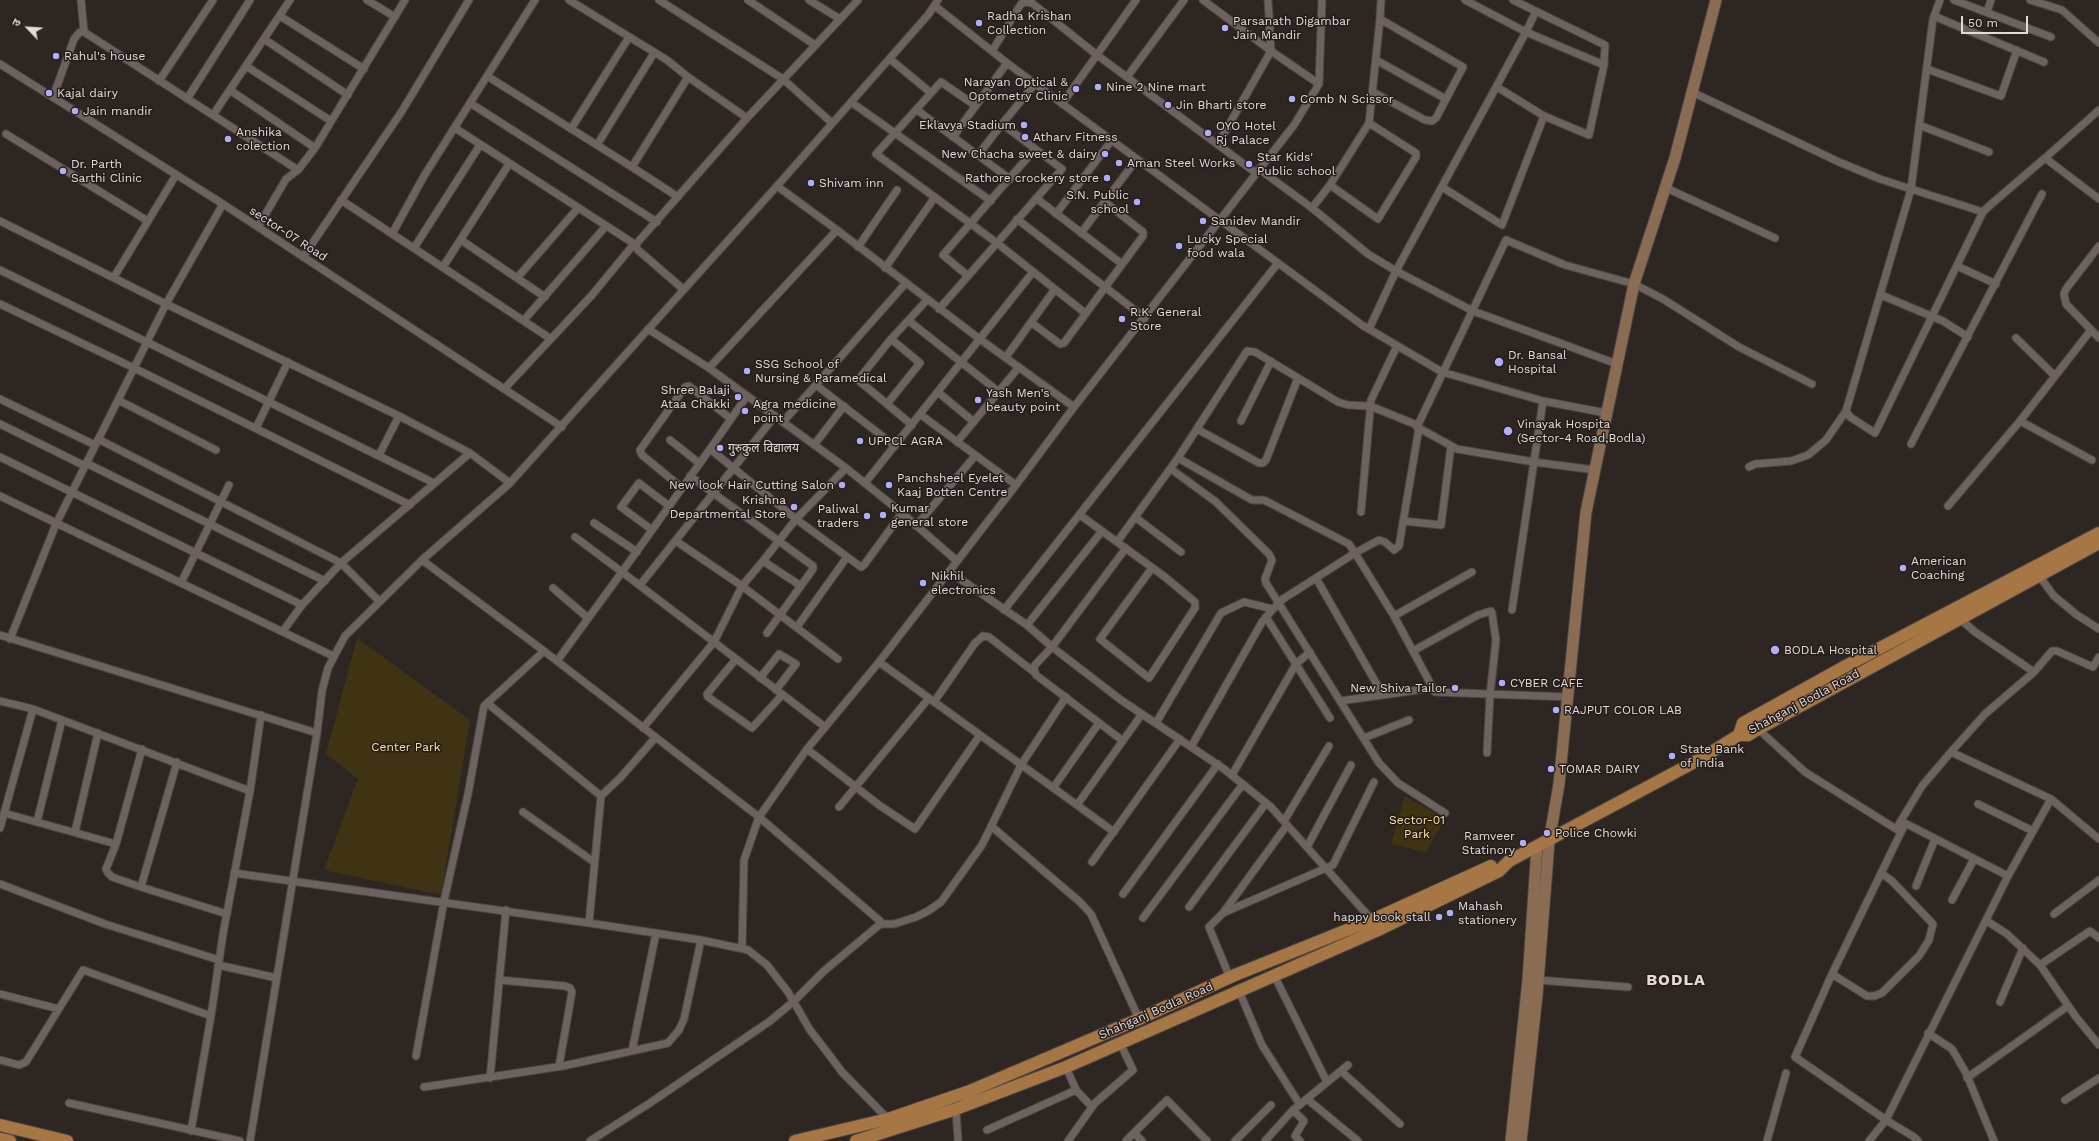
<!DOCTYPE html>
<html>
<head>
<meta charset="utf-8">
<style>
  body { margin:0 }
  #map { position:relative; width:2099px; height:1141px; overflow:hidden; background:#2e2623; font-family:"Work Sans","Noto Sans Devanagari",sans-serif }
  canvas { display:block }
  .north { position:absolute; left:8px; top:8px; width:40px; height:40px; -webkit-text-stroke:3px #241c19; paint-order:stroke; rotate:295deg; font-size:11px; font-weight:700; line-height:16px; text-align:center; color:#e1dbd9 }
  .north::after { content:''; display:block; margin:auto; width:14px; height:18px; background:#e1dbd9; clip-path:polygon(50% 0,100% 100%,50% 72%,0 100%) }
  .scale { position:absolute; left:1961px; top:16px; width:67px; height:18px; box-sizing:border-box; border:2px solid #e1dbd9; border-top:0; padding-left:5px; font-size:12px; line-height:14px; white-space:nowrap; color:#e1dbd9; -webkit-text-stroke:3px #241c19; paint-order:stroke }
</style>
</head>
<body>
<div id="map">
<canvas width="2099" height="1141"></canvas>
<div class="north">उ</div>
<div class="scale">50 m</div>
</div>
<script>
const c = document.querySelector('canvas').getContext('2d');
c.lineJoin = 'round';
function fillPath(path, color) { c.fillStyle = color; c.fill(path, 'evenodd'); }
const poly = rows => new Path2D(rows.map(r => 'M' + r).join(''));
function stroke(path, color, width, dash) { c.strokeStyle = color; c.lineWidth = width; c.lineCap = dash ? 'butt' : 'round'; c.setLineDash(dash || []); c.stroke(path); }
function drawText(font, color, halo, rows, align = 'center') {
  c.font = font + ' "Work Sans","Noto Sans Devanagari",sans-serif'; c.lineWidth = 3; c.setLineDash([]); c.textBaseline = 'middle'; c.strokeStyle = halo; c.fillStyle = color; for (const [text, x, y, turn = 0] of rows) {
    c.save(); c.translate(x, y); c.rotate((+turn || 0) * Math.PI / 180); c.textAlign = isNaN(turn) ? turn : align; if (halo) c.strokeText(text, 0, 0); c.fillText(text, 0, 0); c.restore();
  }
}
const green = poly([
  [357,638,470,720,441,895,324,870,358,779,326,754],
  [1405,796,1445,819,1426,852,1391,844]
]);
const minor = poly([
  [81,0,84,32],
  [367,0,395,17],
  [569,0,667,60,688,77],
  [659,0,783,79,832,123],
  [748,0,815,45],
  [809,0,840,19],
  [1203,0,1271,51,1319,84],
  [1465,0,1526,32,1536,11],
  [1513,0,1605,45,1604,65,1589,135,1544,116],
  [1954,0,2051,37],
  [2030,0,2062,10,2099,43],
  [935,6,1007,63,1362,325,1442,372,1543,401,1606,413],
  [1987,12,1991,0],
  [280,16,364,69],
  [1380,19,1381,0],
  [1933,19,1940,0],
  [264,39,348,95],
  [992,51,1021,4,1025,2,1032,3,1097,55,1256,173],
  [890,59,931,93],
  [1376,60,1446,99],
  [0,64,223,204,562,427],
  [246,66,331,121],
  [1927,69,2001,96,2017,50],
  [487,76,632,167],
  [1127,77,1184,0],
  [159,81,213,0],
  [230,90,315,148],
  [1692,92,1839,162,1880,179,1911,189,1846,411,1850,417,1875,433,1983,212,1989,206,2045,158,2099,199],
  [53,97,74,39,80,32,84,32,298,170],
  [187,99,250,0],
  [851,102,991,201],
  [470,103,657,222],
  [1062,104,1136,0],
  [976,106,941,82,876,154,997,243,1085,313],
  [917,110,1010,179],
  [213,115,290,0],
  [1369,123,1380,19,1463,67,1436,118,1432,121,1425,120,1373,92],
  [1919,125,1989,152],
  [455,128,636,245],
  [571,129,629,37],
  [6,134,148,221],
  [953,137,1007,63],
  [1218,144,1271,51,1268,0],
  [597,145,654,53],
  [978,155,1002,124],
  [2045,158,2099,110],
  [1259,169,1312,208,1368,254,1396,271,1473,311,1617,364],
  [777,186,837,230,981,340,1074,407],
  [1442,187,1502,225,1544,116,1497,87],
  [1664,187,1775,238],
  [678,197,632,167,688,77,747,118],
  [1036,198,1122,264],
  [341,200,551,339],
  [1312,208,1330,185,1369,123,1416,153,1416,157,1378,219,1330,185],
  [1983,212,1911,189,1933,19,1936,17,2044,62],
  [1056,214,1112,140],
  [1017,219,1145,318],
  [0,221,166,304,399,416,470,453,510,483],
  [258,227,286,179,298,170,315,148,405,0],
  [1081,233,1137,159],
  [392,234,424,176,535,0],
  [461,240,545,297],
  [2099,246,2066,289,2064,294,2066,304,2099,338],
  [858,247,897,190],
  [414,248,480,145],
  [303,257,402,111,469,0],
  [1957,266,1996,284],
  [443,267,509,164],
  [885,268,935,197],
  [0,270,434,483],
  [968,276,943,255,1035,149],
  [114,277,176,175],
  [517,278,578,208],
  [683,289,638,250,636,246,637,243,747,118,858,0],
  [1881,295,1943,321,1968,337],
  [0,304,134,368,410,505],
  [939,309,1062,169,1002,124,1035,84],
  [524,320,606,226],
  [909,321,999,392],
  [1032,323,1060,344,1064,343,1143,236,1143,232,1105,202],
  [648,329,709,368,846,468],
  [1369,329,1396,271,1526,32,1604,65],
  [2091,330,2020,421,2092,460],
  [2016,338,2055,376],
  [891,339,927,300],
  [1006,357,1055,289],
  [709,368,837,230],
  [816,385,895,446],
  [504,389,592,295,634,244],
  [939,393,974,422],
  [0,399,95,445],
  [118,400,216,450],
  [887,404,858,380,891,339,920,363,887,404,912,425],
  [921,415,1016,485],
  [1241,421,1271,361],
  [783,422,905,284],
  [0,424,85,466],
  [256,428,288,362],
  [1197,429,1259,463,1263,463,1266,460,1298,378],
  [98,439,341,563,379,601],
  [670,440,699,463],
  [957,442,1019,367],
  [1911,444,2042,194],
  [814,445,844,406],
  [710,449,747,396],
  [379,455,399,416],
  [0,457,302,605],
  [1178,458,1252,500,1263,500,1268,502,1349,544,1355,553,1379,540,1385,542,1394,550,1399,546,1419,428],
  [86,463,325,581],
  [1749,467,1755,464,1791,461,1808,455,1826,440,1846,411],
  [1171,469,1216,502,1269,554,1272,560,1265,579,1266,583,1379,763,1398,783,1445,813],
  [1595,470,1534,462,1457,449,1417,427,1506,240,1565,265,1634,284,1663,299,1739,347,1812,384],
  [690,476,813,566,813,569,767,633],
  [865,483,1033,272],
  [682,488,642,455,640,450,685,387,689,386,731,419],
  [0,496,333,656],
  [1948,506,2020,421],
  [1361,512,1371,400,1397,346],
  [1080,515,1165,577,1195,602,1195,608,1149,678,1100,639,1152,568],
  [1135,517,1181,552],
  [1403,521,1441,525,1451,446],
  [594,523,637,552],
  [916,526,975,456],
  [652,530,621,507,639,483,669,506],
  [575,537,622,572,710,449,796,519,861,567,864,565,902,513],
  [676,541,742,586,838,659],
  [1117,542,1178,458,1247,351,1255,352,1338,402,1348,405,1370,406,1417,425],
  [422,560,544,651,759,817,880,921,879,925,824,971,793,1002,770,1021,650,1103,590,1141],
  [763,561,801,586],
  [950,572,1027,625,1052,647,1121,700,1224,769,1271,807,1373,921],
  [2040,577,2054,596,2077,615,2099,629],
  [1316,578,1383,695],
  [181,583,229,485],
  [640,585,775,416],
  [553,588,588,618],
  [1004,610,1278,263],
  [1512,610,1543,401],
  [1394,616,1472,572],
  [1266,617,1330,718],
  [1959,618,1975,632,2034,672],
  [1027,625,1102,531],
  [797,627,847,557],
  [283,631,302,605,341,563,470,453],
  [0,635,317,733],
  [10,639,56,524,166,304,223,204],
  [1413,651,1478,615,1491,611,1492,613,1496,640,1490,695,1487,753],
  [736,659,707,694,708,697,752,728,782,695],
  [557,661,622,572,714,642,742,586,763,561,796,519,846,468,902,513,957,561],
  [879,662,1077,805],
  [760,678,779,654,796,664,776,690],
  [0,701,33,709,250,791],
  [1340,701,1432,688],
  [934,702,975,643,983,636,989,637,1034,672],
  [487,703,601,796],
  [1156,723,1221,613,1244,602,1273,609],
  [643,728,714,642,825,727],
  [1758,729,1805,772,1896,829,1922,786,1951,752,1985,714,2034,672,2052,651,2057,651,2093,667,2099,657],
  [1364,738,1409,720],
  [1123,741,1036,675,1034,669,1035,665,1052,647,1126,548],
  [1191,747,1262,622,1272,610,1283,599,1355,553,1394,616,1435,692,1568,697],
  [807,749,879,805,915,829,980,735],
  [1951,752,2051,799,2099,839],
  [177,762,141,887,227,914],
  [1232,775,1296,664,1310,652],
  [1053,788,1099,723],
  [1978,804,2033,831],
  [839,807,929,698],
  [523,812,594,862],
  [4,813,116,844,142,749],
  [1284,821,1329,746],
  [37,822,62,720],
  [1905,824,1832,974,1795,1057,1886,1120,1914,1137,1918,1141],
  [991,826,1080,902,1091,914,1139,1019],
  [0,828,33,709],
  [75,832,98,733],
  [1114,832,1077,805,1142,714],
  [116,844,106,869,108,873,112,877,141,887],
  [1307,847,1351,765],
  [1092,862,1180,739],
  [234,873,589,923,701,940,748,950,767,965,788,992,810,1030,827,1052,842,1072,888,1119],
  [2008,876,2051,799],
  [0,884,105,924,219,960],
  [1916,886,1935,839],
  [1123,894,1218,764],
  [1952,900,1974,859],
  [1189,907,1266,803],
  [1223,913,1333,865,1374,782],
  [2054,914,2099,880],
  [1143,918,1243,784],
  [1987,921,2007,934,2040,965,2076,1017,2099,1045],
  [589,923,601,796,621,777,655,738],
  [880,924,894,924,916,917,928,911,941,902,982,845,1021,765,1066,697],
  [742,948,744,860,759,817,807,749,879,662,1016,485,1074,407,1294,125,1319,84,1322,0],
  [218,965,277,978],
  [2040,965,2090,931,2099,938],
  [1832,974,1867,996,1874,996,1882,993,1919,956,1929,940,1933,924,1892,881,1881,873],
  [1274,975,1327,1082],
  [1230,978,1209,927,1223,913,1287,825],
  [499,980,565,986,570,988,572,992,559,1066],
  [1538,980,1628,987],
  [1239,991,1262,1045,1300,1105],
  [0,994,59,1009],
  [2000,1002,2023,948],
  [211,1016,223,934,250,791,261,715],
  [1928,1033,1952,1049,1966,1073,1994,1141],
  [632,1051,656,933],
  [416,1056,444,901,468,794,484,706,544,651],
  [0,1060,19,1065,26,1062,83,970,211,1016,191,1131],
  [1066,1067,1076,1090,1092,1107],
  [1341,1071,1400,1124],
  [490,1078,506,910],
  [1967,1078,2068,1006],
  [424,1087,563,1066,668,1043,679,1030,684,1019,701,940],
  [1307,1099,1358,1141],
  [2065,1100,2099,1078],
  [69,1103,240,1141],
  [956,1109,958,1141],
  [1293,1110,1304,1121,1295,1136,1300,1141],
  [987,1130,1076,1090],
  [1134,1133,1142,1141],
  [250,1141,317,733,322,691,328,668,345,636,422,560,510,483,777,186,928,15,938,0],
  [1068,1141,1095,1103,1133,1070,1120,1043],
  [1126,1141,1167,1100,1207,1141],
  [1235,1141,1271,1105],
  [1265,1141,1292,1111,1348,1065],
  [1767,1141,1786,1073],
  [1869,1141,1886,1120,2008,876,1901,821]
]);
const secondary = poly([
  [1511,1141,1528,980,1537,847],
  [1521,1141,1537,995,1549,842,1559,784,1586,512,1634,284,1675,158,1716,0]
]);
const primary = poly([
  [1739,735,1743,723,1842,668,2099,533],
  [0,1125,67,1141],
  [0,1139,10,1141],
  [795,1141,888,1119,970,1091,1139,1019,1235,975,1372,920,1491,866],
  [856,1141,956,1109,1066,1067,1378,930,1499,871,1509,861,1702,758,1739,735,1748,735,1758,729,2099,543]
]);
const markers = [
  [979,23,4,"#afaefa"],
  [1225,28,4,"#afaefa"],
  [56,56,4,"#afaefa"],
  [1098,87,4,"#afaefa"],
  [1076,89,4,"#afaefa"],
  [49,93,4,"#afaefa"],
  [1292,99,4,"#afaefa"],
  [1168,105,4,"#afaefa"],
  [75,111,4,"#afaefa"],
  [1024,125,4,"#afaefa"],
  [1208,133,4,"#afaefa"],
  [1025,137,4,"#afaefa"],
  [228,139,4,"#afaefa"],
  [1105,154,4,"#afaefa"],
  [1119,163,4,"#afaefa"],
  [1249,164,4,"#afaefa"],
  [63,171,4,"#afaefa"],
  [1107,178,4,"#afaefa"],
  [811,183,4,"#afaefa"],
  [1137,202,4,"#afaefa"],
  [1203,221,4,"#afaefa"],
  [1179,246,4,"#afaefa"],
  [1122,319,4,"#afaefa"],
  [1499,362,5,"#afaefa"],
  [747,371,4,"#afaefa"],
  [738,397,4,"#afaefa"],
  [978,400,4,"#afaefa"],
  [745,411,4,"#afaefa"],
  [1508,431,5,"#afaefa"],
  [860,441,4,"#afaefa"],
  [720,448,4,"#afaefa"],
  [842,485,4,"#afaefa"],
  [889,485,4,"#afaefa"],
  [794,507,4,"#afaefa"],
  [883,515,4,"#afaefa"],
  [867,516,4,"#afaefa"],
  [1903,568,4,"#afaefa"],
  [923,583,4,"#afaefa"],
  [1775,650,5,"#afaefa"],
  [1502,683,4,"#afaefa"],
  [1455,688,4,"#afaefa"],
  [1556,710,4,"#afaefa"],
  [1672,756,4,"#afaefa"],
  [1551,769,4,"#afaefa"],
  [1547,833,4,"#afaefa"],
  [1523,843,4,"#afaefa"],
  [1450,913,4,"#afaefa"],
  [1439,917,4,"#afaefa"]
];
const poiNames = [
  ["Radha Krishan",987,16],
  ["Collection",987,30],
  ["Parsanath Digambar",1233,21],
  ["Jain Mandir",1233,35],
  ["Rahul's house",64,56],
  ["Narayan Optical &",1068,82,"right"],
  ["Optometry Clinic",1068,96,"right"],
  ["Nine 2 Nine mart",1106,87],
  ["Kajal dairy",57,93],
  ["Comb N Scissor",1300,99],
  ["Jin Bharti store",1176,105],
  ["Jain mandir",83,111],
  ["Eklavya Stadium",1016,125,"right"],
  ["OYO Hotel",1216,126],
  ["Rj Palace",1216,140],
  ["Anshika",236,132],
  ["colection",236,146],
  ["Atharv Fitness",1033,137],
  ["New Chacha sweet & dairy",1097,154,"right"],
  ["Star Kids'",1257,157],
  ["Public school",1257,171],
  ["Aman Steel Works",1127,163],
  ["Dr. Parth",71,164],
  ["Sarthi Clinic",71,178],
  ["Rathore crockery store",1099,178,"right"],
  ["Shivam inn",819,183],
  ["S.N. Public",1129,195,"right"],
  ["school",1129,209,"right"],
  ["Sanidev Mandir",1211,221],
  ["Lucky Special",1187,239],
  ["food wala",1187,253],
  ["R.K. General",1130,312],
  ["Store",1130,326],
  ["Dr. Bansal",1508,355],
  ["Hospital",1508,369],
  ["SSG School of",755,364],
  ["Nursing & Paramedical",755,378],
  ["Shree Balaji",730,390,"right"],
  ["Ataa Chakki",730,404,"right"],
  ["Yash Men's",986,393],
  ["beauty point",986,407],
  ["Agra medicine",753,404],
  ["point",753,418],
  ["Vinayak Hospita",1517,424],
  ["(Sector-4 Road,Bodla)",1517,438],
  ["UPPCL AGRA",868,441],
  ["गुरुकुल विद्यालय",728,448],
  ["Panchsheel Eyelet",897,478],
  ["Kaaj Botten Centre",897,492],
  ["New look Hair Cutting Salon",834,485,"right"],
  ["Krishna",786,500,"right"],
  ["Departmental Store",786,514,"right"],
  ["Kumar",891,508],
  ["general store",891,522],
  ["Paliwal",859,509,"right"],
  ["traders",859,523,"right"],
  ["American",1911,561],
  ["Coaching",1911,575],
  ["Nikhil",931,576],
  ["electronics",931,590],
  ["BODLA Hospital",1784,650],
  ["CYBER CAFE",1510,683],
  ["New Shiva Tailor",1447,688,"right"],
  ["RAJPUT COLOR LAB",1564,710],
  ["State Bank",1680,749],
  ["of India",1680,763],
  ["TOMAR DAIRY",1559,769],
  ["Police Chowki",1555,833],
  ["Ramveer",1515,836,"right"],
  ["Statinory",1515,850,"right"],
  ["Mahash",1458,906],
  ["stationery",1458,920],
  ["happy book stall",1431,917,"right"]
];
const streetNames = [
  ["sector-07 Road",288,234,33],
  ["Shahganj Bodla Road",1804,702,-28],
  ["Shahganj Bodla Road",1156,1011,-24]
];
const parkNames = [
  ["Center Park",406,747],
  ["Sector-01",1417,820],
  ["Park",1417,834]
];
const districtNames = [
  ["BODLA",1676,980]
];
fillPath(green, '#3f3314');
stroke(minor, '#4b4441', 9);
stroke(secondary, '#4b4441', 13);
stroke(primary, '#4b4441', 14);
stroke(minor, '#6c625f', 7);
stroke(secondary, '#896c52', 11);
stroke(primary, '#a67645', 12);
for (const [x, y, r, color] of markers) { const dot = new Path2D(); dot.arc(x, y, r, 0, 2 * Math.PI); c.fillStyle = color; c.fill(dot); stroke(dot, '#241c19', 1.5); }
drawText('12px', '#e1dbd9', '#241c19', poiNames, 'left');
drawText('12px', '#e1dbd9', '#241c19', streetNames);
drawText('12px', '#fae1a7', '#241c19', parkNames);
c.letterSpacing = '1px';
drawText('bold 16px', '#e4d9d4', '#241c19', districtNames);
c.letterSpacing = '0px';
</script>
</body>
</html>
